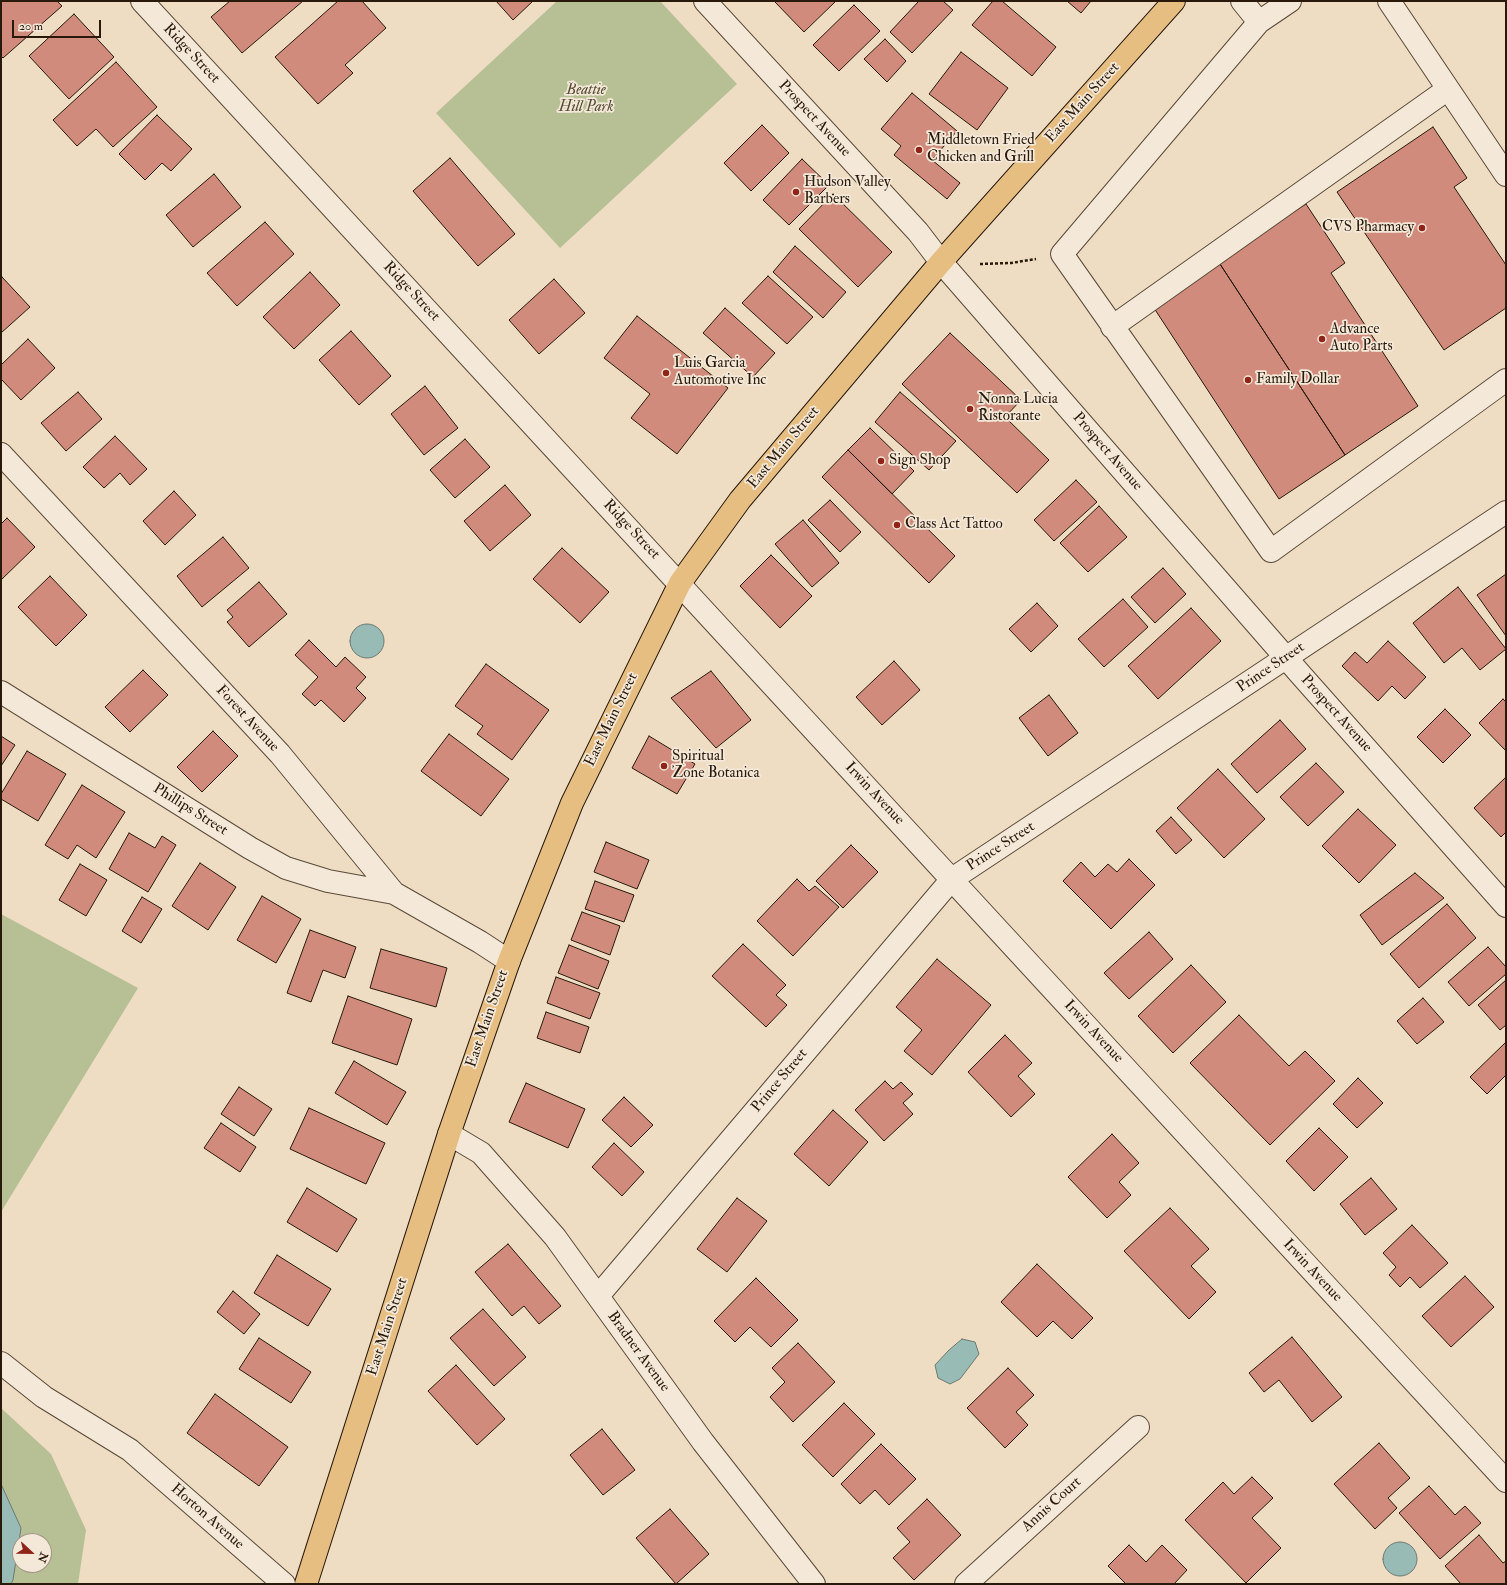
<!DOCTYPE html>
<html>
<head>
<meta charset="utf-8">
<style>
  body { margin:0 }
  #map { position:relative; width:1507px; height:1585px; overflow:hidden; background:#eedcc3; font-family:"IM FELL Double Pica",serif }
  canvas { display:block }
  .frame { position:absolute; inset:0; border:2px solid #28190a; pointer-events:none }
  .north { position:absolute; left:12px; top:1533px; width:40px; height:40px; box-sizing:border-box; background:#f4e8d8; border:1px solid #a29586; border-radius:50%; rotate:112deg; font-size:11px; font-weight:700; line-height:16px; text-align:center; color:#28190a }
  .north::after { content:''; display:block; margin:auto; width:14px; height:18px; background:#8f2418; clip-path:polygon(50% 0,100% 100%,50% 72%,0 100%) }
  .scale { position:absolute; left:12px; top:20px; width:89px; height:18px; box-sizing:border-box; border:2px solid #28190a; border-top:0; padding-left:5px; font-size:12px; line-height:14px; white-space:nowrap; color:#28190a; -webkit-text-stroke:3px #f4e8d8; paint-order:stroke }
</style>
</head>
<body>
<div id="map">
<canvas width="1507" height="1585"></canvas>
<div class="frame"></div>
<div class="north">N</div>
<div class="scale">20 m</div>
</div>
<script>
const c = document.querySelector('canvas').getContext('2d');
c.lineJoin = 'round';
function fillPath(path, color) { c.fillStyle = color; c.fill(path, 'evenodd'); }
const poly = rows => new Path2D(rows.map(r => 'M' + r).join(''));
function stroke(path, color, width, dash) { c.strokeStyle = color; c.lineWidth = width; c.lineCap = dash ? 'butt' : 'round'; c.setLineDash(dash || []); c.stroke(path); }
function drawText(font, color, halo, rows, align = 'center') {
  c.font = font + ' "IM FELL Double Pica",serif'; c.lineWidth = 3.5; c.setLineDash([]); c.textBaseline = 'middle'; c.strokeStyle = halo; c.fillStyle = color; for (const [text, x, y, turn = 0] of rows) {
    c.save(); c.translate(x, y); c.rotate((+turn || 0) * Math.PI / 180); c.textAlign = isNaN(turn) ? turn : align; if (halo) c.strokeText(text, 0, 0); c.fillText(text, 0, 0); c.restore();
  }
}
const green = poly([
  [557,1,660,1,737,84,560,248,436,113],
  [1,914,138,988,1,1212],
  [1,1408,51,1454,86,1530,78,1584,1,1584],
  [20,1541,44,1541,44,1565,20,1565]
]);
const water = poly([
  '350 641a17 17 0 1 1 34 0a17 17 0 1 1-34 0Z',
  [962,1339,975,1342,979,1354,960,1379,950,1384,938,1378,935,1365,949,1350,962,1339],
  [1,1484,21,1528,13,1580,11,1584,1,1584,1,1484],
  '1383 1559a17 17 0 1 1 34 0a17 17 0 1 1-34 0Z'
]);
const building = poly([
  [1,1,57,1,62,6,3,58,1,56,1,1],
  [230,1,303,1,242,53,211,17,230,1],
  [338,1,362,1,386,28,345,65,353,73,318,104,275,57,338,1],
  [496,1,533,1,513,20,496,1],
  [774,1,836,1,804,32,774,1],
  [919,1,943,1,953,10,912,53,890,32,919,1],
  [993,1,1002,1,1056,47,1032,76,972,25,993,1],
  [1067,1,1091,1,1081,13,1067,1],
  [854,5,880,31,839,71,813,45,854,5],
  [74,14,114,57,69,99,29,56,74,14],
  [885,39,906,61,887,82,864,59,885,39],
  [961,52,1008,88,977,130,929,94,961,52],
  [116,62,157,107,113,147,96,129,77,146,53,120,116,62],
  [912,93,957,131,932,160,960,183,947,199,894,155,901,146,881,129,912,93],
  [157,115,192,149,171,171,162,163,145,180,119,154,157,115],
  [762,125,789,153,751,191,724,163,762,125],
  [1433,127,1467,178,1454,187,1506,265,1506,308,1444,350,1337,192,1433,127],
  [450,158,515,234,478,266,413,191,450,158],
  [802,159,829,185,789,225,763,200,802,159],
  [214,174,241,207,193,247,166,215,214,174],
  [833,194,892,252,858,287,799,229,833,194],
  [1306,204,1345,263,1331,273,1418,406,1345,455,1218,261,1306,204],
  [265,222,294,254,237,306,207,273,265,222],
  [795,246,846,292,823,318,773,272,795,246],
  [1218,261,1345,455,1279,499,1152,305,1218,261],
  [310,272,340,305,294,349,263,317,310,272],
  [768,276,813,317,787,344,742,303,768,276],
  [2,277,30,307,1,333,1,278,2,277],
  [554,279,585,313,539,354,509,320,554,279],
  [725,308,775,353,753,377,703,333,725,308],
  [637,316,728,388,677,454,631,418,650,394,604,358,637,316],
  [351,331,391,376,359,405,319,360,351,331],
  [950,333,1021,400,1005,417,1049,460,1017,493,902,384,950,333],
  [28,339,55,368,21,400,1,379,1,365,28,339],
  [425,386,458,428,424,455,391,414,425,386],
  [78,392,102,419,66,451,41,423,78,392],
  [900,392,956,441,929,470,875,422,900,392],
  [870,428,914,471,892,494,848,450,870,428],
  [115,436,147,469,130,485,120,473,104,488,83,467,115,436],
  [465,439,490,467,455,498,430,470,465,439],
  [848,450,955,556,929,583,822,477,848,450],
  [1076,480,1097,502,1054,541,1034,520,1076,480],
  [505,485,531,515,490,551,464,521,505,485],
  [174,491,196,515,165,545,143,521,174,491],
  [830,500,861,532,840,552,808,520,830,500],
  [1099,506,1127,537,1088,572,1060,543,1099,506],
  [7,518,35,547,1,580,1,524,7,518],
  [803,520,839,563,812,587,775,544,803,520],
  [223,537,249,568,202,607,177,576,223,537],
  [562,548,609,592,580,623,533,579,562,548],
  [771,555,812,596,780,628,740,586,771,555],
  [1163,568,1186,594,1155,623,1131,597,1163,568],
  [1506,574,1506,636,1477,595,1506,574],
  [50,576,87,615,56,646,18,607,50,576],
  [259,582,287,614,249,647,227,622,233,617,227,610,259,582],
  [1458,587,1506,649,1480,670,1462,648,1444,663,1413,623,1458,587],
  [1123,599,1148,627,1104,667,1078,639,1123,599],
  [1037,603,1058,626,1031,652,1009,629,1037,603],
  [1191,608,1221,641,1158,699,1128,666,1191,608],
  [309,640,336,667,345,657,366,677,356,688,366,698,344,722,321,700,315,706,302,694,318,677,295,655,309,640],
  [1388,641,1426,677,1405,699,1392,686,1378,701,1342,666,1355,652,1367,663,1388,641],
  [894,661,920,690,882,725,856,697,894,661],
  [486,664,549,710,512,760,477,734,483,726,455,706,486,664],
  [143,670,168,695,130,732,105,707,143,670],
  [711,671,751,720,716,748,671,698,711,671],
  [1049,695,1078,733,1048,756,1019,718,1049,695],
  [1503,699,1506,702,1506,751,1479,723,1503,699],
  [1445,709,1471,735,1443,763,1417,737,1445,709],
  [1280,720,1306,749,1257,793,1231,764,1280,720],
  [213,731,238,756,202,792,177,767,213,731],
  [449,734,509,779,481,816,421,771,449,734],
  [1,736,15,745,1,766,1,736],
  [649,736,695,764,677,794,632,768,649,736],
  [27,751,66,774,38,821,1,799,1,794,27,751],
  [1316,763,1344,792,1308,826,1280,797,1316,763],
  [1218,769,1265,819,1224,858,1177,808,1218,769],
  [1506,777,1506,832,1501,837,1474,808,1506,777],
  [82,785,125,812,96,858,77,845,68,859,45,845,82,785],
  [1358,809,1396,845,1359,883,1322,846,1358,809],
  [1171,817,1192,840,1176,854,1156,831,1171,817],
  [129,833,155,848,162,836,176,845,148,892,109,869,129,833],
  [606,842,649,860,637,889,594,872,606,842],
  [851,845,878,872,843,908,816,881,851,845],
  [1129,859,1155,885,1111,929,1063,881,1081,862,1095,877,1108,864,1117,872,1129,859],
  [200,863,236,887,208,930,172,906,200,863],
  [80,864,107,880,86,916,59,900,80,864],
  [1415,873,1444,898,1382,945,1360,915,1415,873],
  [797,879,809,891,815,886,839,907,793,956,757,921,797,879],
  [595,881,634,895,624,922,585,909,595,881],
  [262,896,301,919,276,963,237,940,262,896],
  [142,897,162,909,141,943,122,931,142,897],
  [1447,904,1476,938,1419,988,1390,954,1447,904],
  [582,912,620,926,610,955,571,940,582,912],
  [310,930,356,947,345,978,323,970,311,1002,287,993,310,930],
  [1149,932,1173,959,1129,999,1104,973,1149,932],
  [743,944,786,985,776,995,787,1005,766,1027,712,976,743,944],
  [569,945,609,961,598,989,558,973,569,945],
  [1488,947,1506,967,1506,974,1469,1006,1448,982,1488,947],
  [381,949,447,968,436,1007,370,988,381,949],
  [937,959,991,1005,932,1075,904,1051,922,1030,896,1007,937,959],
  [1191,965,1226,1002,1173,1053,1138,1016,1191,965],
  [556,977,600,993,590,1019,547,1003,556,977],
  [1506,980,1506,1025,1500,1030,1478,1005,1506,980],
  [348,996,412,1019,397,1065,332,1043,348,996],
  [1423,998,1444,1022,1417,1044,1397,1021,1423,998],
  [546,1012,589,1027,580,1053,537,1038,546,1012],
  [1239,1015,1289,1066,1305,1051,1335,1081,1270,1145,1190,1063,1239,1015],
  [1005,1035,1032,1063,1018,1076,1035,1094,1011,1117,968,1072,1005,1035],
  [1506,1042,1506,1075,1487,1094,1470,1077,1506,1042],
  [354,1061,406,1092,387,1125,335,1093,354,1061],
  [1358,1078,1383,1103,1357,1128,1333,1104,1358,1078],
  [885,1081,893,1089,901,1082,913,1094,903,1103,913,1114,884,1141,855,1110,885,1081],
  [526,1083,585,1109,568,1148,509,1122,526,1083],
  [239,1087,272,1109,254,1136,221,1114,239,1087],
  [624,1097,653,1125,631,1147,602,1120,624,1097],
  [309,1108,385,1143,366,1184,290,1149,309,1108],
  [833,1110,868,1142,829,1186,794,1154,833,1110],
  [221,1123,256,1147,240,1172,204,1148,221,1123],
  [1319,1128,1348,1157,1314,1191,1286,1161,1319,1128],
  [1112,1134,1139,1163,1119,1182,1131,1195,1107,1218,1068,1177,1112,1134],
  [614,1143,644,1172,622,1196,592,1167,614,1143],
  [1371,1178,1397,1209,1365,1235,1340,1204,1371,1178],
  [307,1188,357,1219,337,1252,287,1222,307,1188],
  [737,1198,767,1221,727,1272,697,1249,737,1198],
  [1170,1208,1209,1249,1191,1266,1216,1292,1189,1319,1124,1251,1170,1208],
  [1412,1225,1448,1263,1420,1288,1410,1277,1400,1287,1389,1275,1396,1267,1383,1253,1412,1225],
  [508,1244,561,1306,539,1324,524,1306,512,1316,475,1272,508,1244],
  [277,1255,331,1289,308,1326,254,1293,277,1255],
  [1037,1264,1093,1318,1072,1339,1053,1321,1037,1337,1001,1302,1037,1264],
  [1465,1276,1494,1307,1451,1347,1422,1316,1465,1276],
  [756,1278,798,1320,771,1347,750,1327,735,1342,714,1321,756,1278],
  [233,1291,260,1314,244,1334,217,1312,233,1291],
  [483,1309,526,1357,494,1386,450,1338,483,1309],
  [1292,1337,1342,1397,1312,1422,1279,1380,1264,1392,1249,1373,1292,1337],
  [259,1338,311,1372,291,1403,239,1369,259,1338],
  [798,1343,835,1382,793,1422,770,1397,785,1382,772,1368,798,1343],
  [456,1365,505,1419,477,1445,428,1391,456,1365],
  [1008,1368,1034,1395,1016,1412,1028,1425,1005,1448,967,1408,1008,1368],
  [215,1394,288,1447,259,1486,187,1433,215,1394],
  [844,1403,875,1434,833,1477,802,1445,844,1403],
  [602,1429,635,1470,603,1495,570,1455,602,1429],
  [1379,1443,1410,1478,1388,1498,1397,1508,1375,1529,1334,1484,1379,1443],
  [881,1444,916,1479,889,1505,875,1490,860,1504,841,1484,881,1444],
  [1252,1477,1273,1498,1252,1518,1281,1548,1246,1583,1185,1520,1223,1482,1234,1494,1252,1477],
  [1429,1486,1455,1515,1465,1506,1481,1523,1440,1559,1399,1513,1429,1486],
  [927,1499,961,1535,914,1580,893,1558,910,1542,897,1528,927,1499],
  [670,1509,709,1554,676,1584,636,1538,670,1509],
  [1479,1535,1503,1563,1506,1561,1506,1584,1461,1584,1445,1566,1479,1535],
  [1129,1545,1146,1562,1162,1545,1187,1570,1174,1584,1126,1584,1108,1566,1129,1545]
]);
const path = poly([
  [980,264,1011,263,1036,259]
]);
const minor = poly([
  [142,1,1506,1481],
  [705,1,918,232,941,262,1301,675,1506,906],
  [1242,1,1259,22,1062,254,1271,551,1506,380],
  [1389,1,1506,175],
  [1259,22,1290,1],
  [1112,327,1448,89],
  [1,454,280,754,394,893,480,942,509,961],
  [1,692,250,848,286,868,328,881,394,893],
  [449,1134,481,1153,555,1237,703,1442,814,1584],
  [598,1296,952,879,1506,512],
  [1,1363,44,1397,130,1450,284,1584],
  [966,1584,1138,1427]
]);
const major = poly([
  [306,1584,449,1134,509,961,572,803,680,583,740,500,941,262,1174,1]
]);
const markers = [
  [919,150,4,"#8f2418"],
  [796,192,4,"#8f2418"],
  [1422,228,4,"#8f2418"],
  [1322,339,4,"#8f2418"],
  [666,373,4,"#8f2418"],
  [1248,380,4,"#8f2418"],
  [970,409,4,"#8f2418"],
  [881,461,4,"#8f2418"],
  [897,525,4,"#8f2418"],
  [664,766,4,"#8f2418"]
];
const streetNames = [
  ["Ridge Street",191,54,47],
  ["East Main Street",1083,103,-48],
  ["Prospect Avenue",814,119,47],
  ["Ridge Street",411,292,47],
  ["East Main Street",784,448,-50],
  ["Prospect Avenue",1107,452,49],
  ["Ridge Street",631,530,47],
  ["Prince Street",1271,668,-34],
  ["Prospect Avenue",1336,714,48],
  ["Forest Avenue",247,719,47],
  ["East Main Street",612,720,-64],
  ["Irwin Avenue",874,794,47],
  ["Phillips Street",190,810,32],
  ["Prince Street",1001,847,-33],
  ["East Main Street",488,1019,-71],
  ["Irwin Avenue",1093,1032,47],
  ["Prince Street",780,1081,-50],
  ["Irwin Avenue",1312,1271,47],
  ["East Main Street",388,1327,-72],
  ["Bradner Avenue",638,1352,54],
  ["Annis Court",1052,1505,-42],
  ["Horton Avenue",207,1517,41]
];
const parkNames = [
  ["Beattie",586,91],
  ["Hill Park",586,108]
];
const poiNames = [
  ["Middletown Fried",927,141],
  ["Chicken and Grill",927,158],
  ["Hudson Valley",804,183],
  ["Barbers",804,200],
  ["CVS Pharmacy",1414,228,"right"],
  ["Advance",1330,330],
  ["Auto Parts",1330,347],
  ["Luis Garcia",674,364],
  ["Automotive Inc",674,381],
  ["Family Dollar",1256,380],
  ["Nonna Lucia",978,400],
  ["Ristorante",978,417],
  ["Sign Shop",889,461],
  ["Class Act Tattoo",905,525],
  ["Spiritual",672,757],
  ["Zone Botanica",672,774]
];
fillPath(green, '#b7c095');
fillPath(water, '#99bbb5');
stroke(water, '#6c7a71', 1);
fillPath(building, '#d18b7c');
stroke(building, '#28190a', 1);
stroke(minor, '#5a4a38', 24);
stroke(major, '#28190a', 24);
stroke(path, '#28190a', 2.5, [3, 2]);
stroke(minor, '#f4e8d8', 22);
stroke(major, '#e7be82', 22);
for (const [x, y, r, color] of markers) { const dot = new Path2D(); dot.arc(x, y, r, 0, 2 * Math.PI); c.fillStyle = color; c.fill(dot); stroke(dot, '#f4e8d8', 1.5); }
drawText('15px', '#28190a', '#f4e8d8', streetNames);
drawText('italic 15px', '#534b34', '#f4e8d8', parkNames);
drawText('15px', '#28190a', '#f4e8d8', poiNames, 'left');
</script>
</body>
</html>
